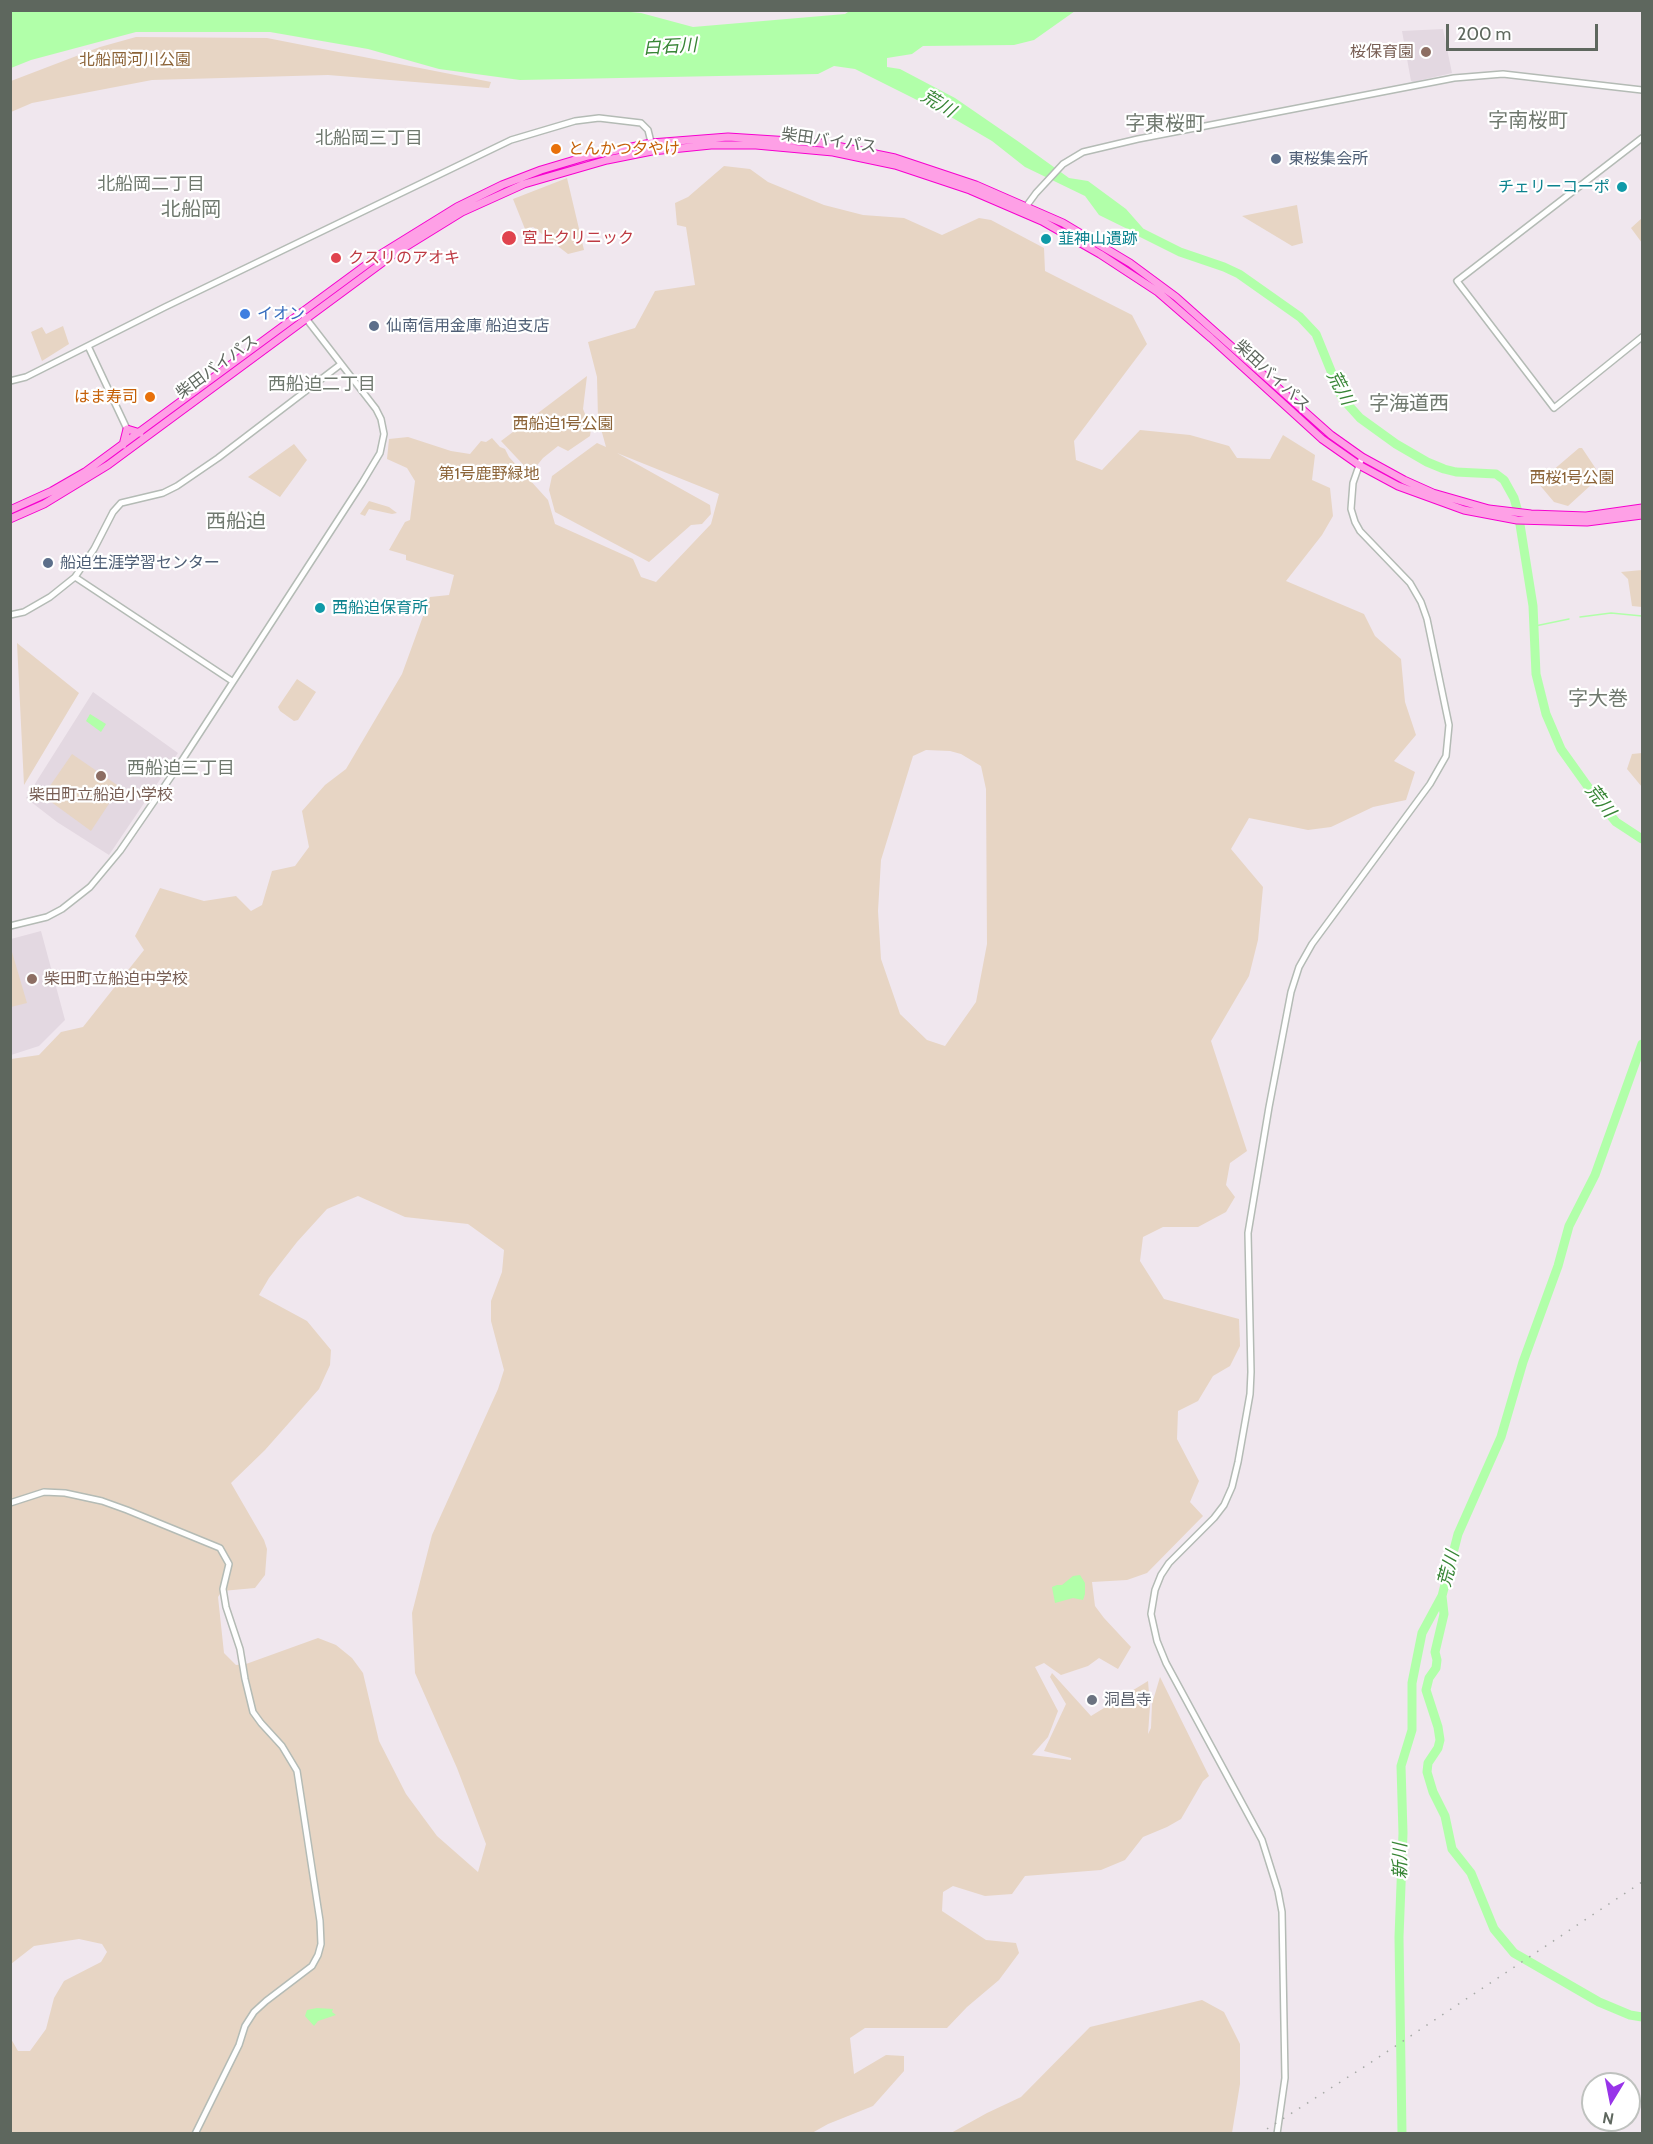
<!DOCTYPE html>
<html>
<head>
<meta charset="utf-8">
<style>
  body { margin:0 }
  #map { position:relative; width:1653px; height:2144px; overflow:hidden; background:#f0e7ee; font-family:Cabin,sans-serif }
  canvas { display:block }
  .frame { position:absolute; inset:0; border:12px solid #5e675e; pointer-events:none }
  .north { position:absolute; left:1581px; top:2072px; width:60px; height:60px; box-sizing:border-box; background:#fff; border:2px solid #bfc2bf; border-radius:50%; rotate:190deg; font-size:16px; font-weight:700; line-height:24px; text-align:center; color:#5e675e }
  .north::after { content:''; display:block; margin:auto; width:21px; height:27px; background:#9834e9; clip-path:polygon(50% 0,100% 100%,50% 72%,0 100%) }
  .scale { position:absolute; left:1446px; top:24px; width:152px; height:27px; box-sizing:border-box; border:3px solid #5e675e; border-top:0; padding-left:8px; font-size:18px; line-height:21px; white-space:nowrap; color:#5e675e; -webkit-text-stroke:4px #fff; paint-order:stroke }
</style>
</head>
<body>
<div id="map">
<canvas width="1653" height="2144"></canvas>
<div class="frame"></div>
<div class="north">N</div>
<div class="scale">200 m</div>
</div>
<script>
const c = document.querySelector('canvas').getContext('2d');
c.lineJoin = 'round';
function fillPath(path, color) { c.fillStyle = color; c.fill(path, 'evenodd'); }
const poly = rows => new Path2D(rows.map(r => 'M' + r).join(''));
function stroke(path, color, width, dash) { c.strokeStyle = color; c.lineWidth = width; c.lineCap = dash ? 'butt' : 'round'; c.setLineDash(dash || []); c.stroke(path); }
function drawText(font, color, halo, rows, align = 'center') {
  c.font = font + ' Cabin,"Noto Sans JP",sans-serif'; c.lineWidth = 4.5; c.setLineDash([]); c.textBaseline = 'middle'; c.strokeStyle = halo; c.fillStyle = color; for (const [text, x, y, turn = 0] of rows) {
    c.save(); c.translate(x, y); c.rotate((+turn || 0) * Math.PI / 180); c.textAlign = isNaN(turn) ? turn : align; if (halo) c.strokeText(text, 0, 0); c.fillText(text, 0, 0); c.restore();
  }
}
const education = poly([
  [1443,29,1452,73,1413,82,1411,81,1402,31],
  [93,692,178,753,109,855,57,822,26,798],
  [41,931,65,1020,39,1046,11,1055,11,939]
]);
const green = poly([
  [136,37,267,38,491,82,489,88,328,75,152,80,32,103,11,112,11,81,100,47],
  [724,166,750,169,768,182,824,205,863,215,904,218,942,235,979,218,991,220,1044,248,1045,271,1132,315,1147,344,1074,441,1076,460,1102,470,1140,430,1190,435,1229,446,1237,458,1270,459,1283,435,1315,455,1312,480,1330,488,1333,516,1322,535,1286,581,1364,614,1375,636,1401,659,1405,702,1416,735,1394,761,1415,772,1406,800,1373,807,1331,827,1308,830,1249,818,1231,849,1263,887,1258,940,1249,976,1211,1041,1247,1151,1230,1163,1226,1185,1235,1197,1226,1212,1198,1227,1163,1227,1143,1237,1140,1261,1164,1299,1239,1319,1240,1346,1230,1366,1213,1376,1198,1401,1178,1411,1177,1439,1199,1481,1190,1502,1203,1516,1147,1573,1127,1580,1092,1582,1095,1606,1104,1618,1131,1647,1118,1669,1099,1658,1088,1666,1061,1675,1044,1663,1035,1667,1058,1711,1048,1737,1032,1755,1071,1760,1071,1758,1044,1751,1066,1704,1050,1677,1052,1673,1091,1716,1148,1681,1150,1706,1148,1734,1151,1728,1152,1704,1160,1677,1209,1776,1203,1781,1181,1819,1167,1827,1143,1837,1125,1860,1101,1870,1025,1876,1012,1894,985,1896,953,1886,943,1892,942,1911,986,1940,1016,1943,1019,1953,999,1980,967,2007,947,2028,865,2028,850,2038,854,2074,886,2055,904,2056,904,2071,873,2106,828,2124,812,2133,11,2133,10,2037,18,2051,30,2051,46,2029,54,1998,64,1981,101,1962,107,1952,102,1944,79,1939,34,1946,11,1964,11,1059,39,1055,61,1032,83,1027,144,950,135,936,160,888,204,901,236,896,251,911,262,905,272,871,295,866,309,847,302,811,325,785,346,769,402,674,430,597,449,595,454,575,406,560,406,555,389,550,405,522,410,520,415,481,407,468,387,459,389,439,408,437,451,451,470,454,481,441,486,442,492,438,500,447,505,449,509,457,548,500,555,524,633,559,641,577,656,582,711,524,719,494,617,453,710,505,711,514,702,524,691,525,649,562,555,512,549,490,552,476,597,443,606,447,598,418,597,377,588,342,635,328,655,291,695,285,686,227,677,225,675,203,688,197],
  [926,750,950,751,961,754,981,766,986,789,987,944,976,1002,945,1046,927,1040,900,1014,881,959,878,911,881,860,913,756],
  [358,1196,405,1217,468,1224,504,1250,502,1272,491,1301,491,1321,504,1370,498,1389,432,1535,412,1613,415,1673,457,1768,486,1844,478,1872,437,1836,406,1794,379,1741,363,1673,352,1658,336,1645,318,1638,246,1664,236,1665,224,1653,218,1597,222,1591,255,1588,265,1575,267,1549,264,1540,231,1483,265,1450,319,1389,330,1365,331,1350,307,1321,259,1295,269,1278,297,1242,327,1209],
  [567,178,584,250,568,254,533,227,525,229,513,199],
  [1297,205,1303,243,1292,246,1242,216],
  [1642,218,1642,243,1631,228],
  [63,326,69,344,42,361,31,332,42,327,46,334],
  [587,376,583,409,591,429,590,436,568,451,558,446,543,458,531,473,501,441],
  [294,444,307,460,280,497,248,477],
  [1579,448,1582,448,1596,469,1591,485,1568,506,1554,502,1538,483],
  [369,501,389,507,397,513,392,514,369,509,365,516,360,514],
  [1642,570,1642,607,1632,606,1628,579,1621,572],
  [17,643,79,693,24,785],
  [297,679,316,692,298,720,294,721,280,711,278,707],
  [1642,753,1642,787,1627,769,1632,754],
  [72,754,120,787,91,831,43,796],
  [12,952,27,1003,11,1007,10,953],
  [1202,2000,1224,2012,1240,2044,1240,2084,1232,2133,951,2133,987,2113,1021,2097,1090,2027]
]);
const water = poly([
  [610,10,641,13,693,27,845,14,851,10,1075,11,1034,40,1014,45,923,46,912,54,887,58,887,67,900,69,955,98,1019,142,1069,178,1088,181,1126,209,1156,243,1099,215,1085,196,1025,167,992,141,951,117,855,69,834,66,818,74,520,80,439,69,368,49,270,32,136,32,31,60,11,68,10,11],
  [90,714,106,724,101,732,86,721],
  [1080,1575,1085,1583,1085,1594,1083,1600,1073,1598,1055,1603,1052,1587,1057,1585,1062,1585,1073,1576],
  [317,2008,333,2009,332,2012,336,2015,318,2021,314,2026,305,2016,307,2010]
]);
const stream = poly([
  [1580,617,1611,613,1642,616],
  [1535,626,1569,619]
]);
const river = poly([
  [1142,233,1180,252,1224,267,1239,274,1300,317,1316,334,1342,398,1360,418,1396,444,1427,462,1444,469,1456,472,1496,474,1504,480,1514,498,1518,512,1533,606,1536,674,1546,714,1561,749,1596,798,1616,822,1642,839],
  [1642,1044,1595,1175,1569,1226,1558,1266,1523,1362,1501,1437,1458,1534,1442,1596,1444,1614,1435,1652,1437,1660,1436,1668,1429,1678,1426,1690,1438,1727,1440,1740,1438,1748,1428,1763,1427,1772,1433,1792,1445,1816,1452,1849,1471,1873,1494,1929,1514,1953,1599,2002,1630,2015,1642,2017],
  [1402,2134,1399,1937,1403,1833,1401,1766,1412,1730,1412,1683,1422,1633,1442,1596]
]);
const tertiary = poly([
  [1642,138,1457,281,1554,408,1642,337],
  [1025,208,1036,193,1063,164,1083,152,1138,139,1454,78,1503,74,1642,90],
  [88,346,127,429],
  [10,381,26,377,165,307,511,140,575,121,599,118,641,123,648,130,652,146],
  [75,577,232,681],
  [10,615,24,612,50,597,75,577,94,549,113,512,121,503,163,493,177,486,218,458,341,364],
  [10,926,47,917,62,909,90,887,120,851,179,765,362,483,380,453,384,434,381,419,376,409,301,312],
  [10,1503,44,1492,65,1493,102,1501,127,1510,220,1548,229,1564,223,1589,226,1607,240,1649,245,1679,253,1712,261,1723,282,1746,297,1771,320,1921,321,1944,318,1955,312,1966,266,2001,254,2012,245,2026,239,2045,195,2134],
  [1277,2134,1285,2078,1282,1912,1278,1891,1262,1840,1166,1663,1157,1641,1151,1614,1155,1590,1161,1575,1169,1563,1214,1518,1224,1505,1232,1487,1238,1462,1250,1394,1251,1372,1248,1233,1269,1107,1291,992,1299,967,1312,944,1430,784,1446,756,1449,725,1427,619,1421,602,1410,583,1360,531,1355,522,1351,509,1353,483,1362,457]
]);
const trunk = poly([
  [123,445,127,429,140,433],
  [10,510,52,491,85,472,381,254,457,207,502,185,541,170,588,156,651,143,728,137,822,143,895,158,976,185,1063,223,1130,263,1176,297,1331,435,1362,457,1404,480,1433,493,1489,509,1531,514,1586,516,1642,508],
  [10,519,44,504,108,465,394,254,462,212,524,184,607,160,652,151,711,145,756,145,833,152,895,165,970,190,1042,221,1100,254,1158,292,1211,338,1322,439,1359,465,1398,486,1464,510,1517,520,1587,522,1642,515]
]);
const rail = poly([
  [1259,2134,1367,2065,1642,1882]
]);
const markers = [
  [1426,52,6,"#8d6e63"],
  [556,149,6,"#e8710a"],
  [1276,159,6,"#5c6f8a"],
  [1622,187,6,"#0f9aa8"],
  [509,238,8,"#e0444e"],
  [1046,239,6,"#0f9aa8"],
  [336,258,6,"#e0444e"],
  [245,314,6,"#3f7fe0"],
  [374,326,6,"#5c6f8a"],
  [150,397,6,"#e8710a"],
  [48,563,6,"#5c6f8a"],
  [320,608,6,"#0f9aa8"],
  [101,776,6,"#8d6e63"],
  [32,979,6,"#8d6e63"],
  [1092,1700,6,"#6b7280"]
];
const educationNames = [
  ["桜保育園",1414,52],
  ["柴田町立船迫小学校",101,795,"center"],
  ["柴田町立船迫中学校",44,979,"left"]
];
const parkNames = [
  ["北船岡河川公園",135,60],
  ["西船迫1号公園",563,424],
  ["第1号鹿野緑地",489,474],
  ["西桜1号公園",1572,478]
];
const streetNames = [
  ["柴田バイパス",829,141,8],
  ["柴田バイパス",217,367,-36],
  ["柴田バイパス",1272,376,43]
];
const foodNames = [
  ["とんかつ夕やけ",568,149],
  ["はま寿司",138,397,"right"]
];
const serviceNames = [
  ["東桜集会所",1288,159],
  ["仙南信用金庫 船迫支店",386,326],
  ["船迫生涯学習センター",60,563]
];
const cultureNames = [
  ["チェリーコーポ",1610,187,"right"],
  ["韮神山遺跡",1058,239],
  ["西船迫保育所",332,608]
];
const healthNames = [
  ["宮上クリニック",522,238],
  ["クスリのアオキ",348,258]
];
const shopNames = [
  ["イオン",257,314]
];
const worshipNames = [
  ["洞昌寺",1104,1700]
];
const waterNames = [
  ["白石川",670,47,-3],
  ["荒川",938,104,31],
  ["荒川",1340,388,62],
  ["荒川",1600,801,52],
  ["荒川",1449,1569,-75],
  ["新川",1401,1861,-90]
];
const neighbourhoodNames = [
  ["北船岡三丁目",369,139],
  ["北船岡二丁目",151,185],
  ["西船迫二丁目",322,385],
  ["西船迫三丁目",181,769]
];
const quarterNames = [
  ["字南桜町",1528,121],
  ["字東桜町",1165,124],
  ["北船岡",191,210],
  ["字海道西",1409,404],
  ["西船迫",236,522],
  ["字大巻",1598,699]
];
fillPath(education, '#e3d8e1');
fillPath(green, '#e7d5c4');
fillPath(water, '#b1ffa9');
stroke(stream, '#b1ffa9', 1.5);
stroke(river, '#b1ffa9', 9);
stroke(tertiary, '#b4bbb5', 8);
stroke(trunk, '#f601cf', 9);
stroke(tertiary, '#fff', 5);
stroke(trunk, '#fea0e6', 7);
stroke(rail, '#a6a9a6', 1.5, [1.5, 8]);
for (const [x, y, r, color] of markers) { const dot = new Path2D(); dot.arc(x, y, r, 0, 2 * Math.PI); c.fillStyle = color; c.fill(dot); stroke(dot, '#fff', 2); }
drawText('16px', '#785e54', '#fff', educationNames, 'right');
drawText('16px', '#8c6438', '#fff', parkNames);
drawText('16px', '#5e675e', '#fff', streetNames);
drawText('16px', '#c56008', '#fff', foodNames, 'left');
drawText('16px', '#4e5e75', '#fff', serviceNames, 'left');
drawText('16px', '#0d838f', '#fff', cultureNames, 'left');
drawText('16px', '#be3a42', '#fff', healthNames, 'left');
drawText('16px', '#366cbe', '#fff', shopNames, 'left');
drawText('16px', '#5b616d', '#fff', worshipNames, 'left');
drawText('italic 18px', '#378535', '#fff', waterNames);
drawText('18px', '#70796f', '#fff', neighbourhoodNames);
drawText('20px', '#70796f', '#fff', quarterNames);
</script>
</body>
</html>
